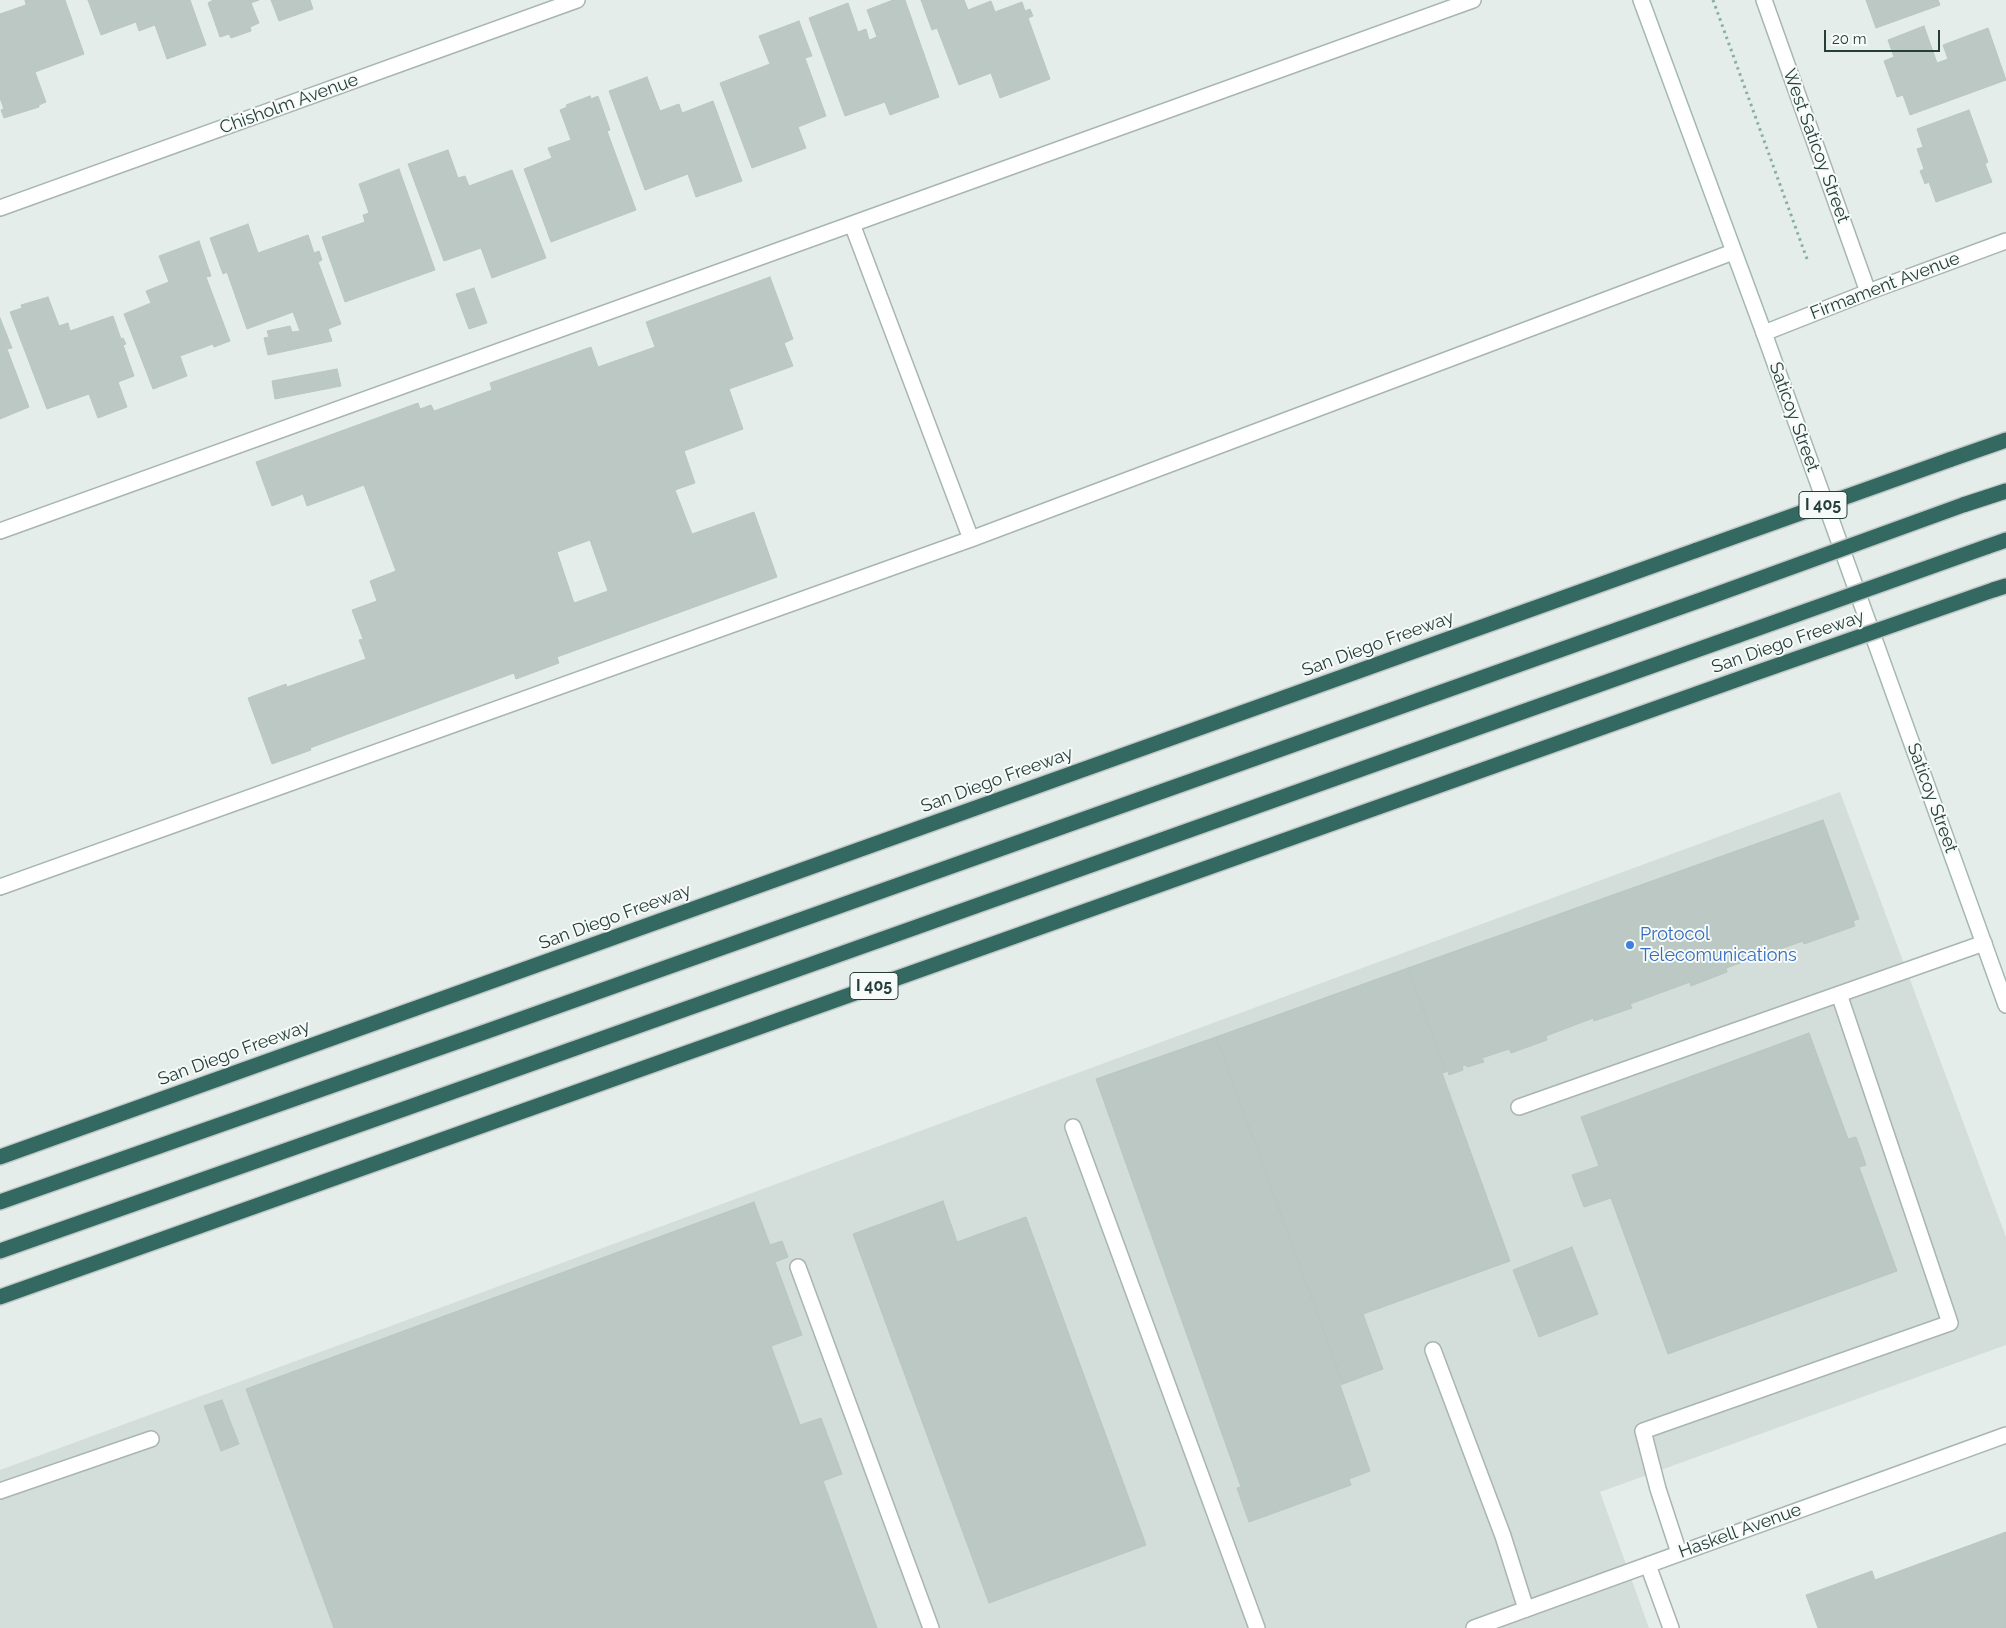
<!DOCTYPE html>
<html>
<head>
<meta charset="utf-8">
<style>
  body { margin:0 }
  #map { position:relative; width:2006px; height:1628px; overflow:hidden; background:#e5edea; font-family:Raleway,sans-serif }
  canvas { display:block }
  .scale { position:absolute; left:1824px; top:30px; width:116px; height:22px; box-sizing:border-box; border:2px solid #253e39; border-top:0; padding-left:6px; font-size:15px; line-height:18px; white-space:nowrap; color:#253e39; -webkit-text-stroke:4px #f6faf8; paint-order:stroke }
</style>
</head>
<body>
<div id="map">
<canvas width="2006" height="1628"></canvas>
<div class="scale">20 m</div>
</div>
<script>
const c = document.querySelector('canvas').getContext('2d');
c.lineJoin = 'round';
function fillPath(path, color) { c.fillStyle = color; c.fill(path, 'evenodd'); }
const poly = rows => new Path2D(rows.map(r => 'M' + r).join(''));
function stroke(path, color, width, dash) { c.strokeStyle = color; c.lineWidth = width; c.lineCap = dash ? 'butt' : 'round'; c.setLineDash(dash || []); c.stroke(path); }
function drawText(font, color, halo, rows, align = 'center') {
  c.font = font + ' Raleway,sans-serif'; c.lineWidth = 4; c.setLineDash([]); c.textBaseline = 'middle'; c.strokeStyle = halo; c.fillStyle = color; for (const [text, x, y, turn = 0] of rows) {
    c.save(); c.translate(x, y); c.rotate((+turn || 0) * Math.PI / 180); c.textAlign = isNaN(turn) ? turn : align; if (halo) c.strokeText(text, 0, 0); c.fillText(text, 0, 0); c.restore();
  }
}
const built = poly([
  [1840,792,2006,1237,2006,1345,1600,1492,1649,1628,0,1628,0,1470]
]);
const building = poly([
  [25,0,65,0,84,54,35,72,46,102,39,105,39,107,4,118,1,110,4,109,0,98,0,14,26,5,25,0],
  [88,0,190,0,206,45,167,59,155,25,139,31,136,22,101,35,88,0],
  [213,0,259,0,251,3,259,23,250,27,251,31,231,38,229,34,220,37,208,3,213,0],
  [271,0,310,0,313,9,279,21,271,0],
  [893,0,905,0,939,97,890,115,885,102,845,116,809,18,848,3,858,32,866,29,869,40,877,37,867,10,893,0],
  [921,0,964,0,968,10,991,1,995,12,1022,2,1025,11,1030,9,1033,16,1028,18,1050,79,1000,98,991,73,959,85,937,28,932,30,921,0],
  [1866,0,1938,0,1940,5,1876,28,1866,0],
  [799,21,812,56,805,58,826,116,798,127,806,148,752,168,720,83,770,64,759,36,799,21],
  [1924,26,1937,63,1948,59,1943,45,1988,28,2006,80,1910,115,1903,95,1897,97,1884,61,1894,57,1888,40,1924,26],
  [647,77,660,111,679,104,682,113,713,101,742,181,696,197,688,174,645,190,609,91,647,77],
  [590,96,591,99,598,96,610,130,607,131,636,210,551,242,524,169,552,158,548,148,571,140,560,110,567,107,566,105,590,96],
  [1969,110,1988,162,1985,164,1992,182,1936,202,1929,182,1925,184,1920,171,1924,169,1917,149,1923,147,1917,129,1969,110],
  [448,150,458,178,465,176,469,186,512,170,546,258,492,278,481,248,444,261,408,164,448,150],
  [399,169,435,270,345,302,322,237,365,222,363,215,369,213,359,184,399,169],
  [248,224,258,253,308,235,314,253,319,251,322,260,318,262,341,324,328,329,332,341,268,355,264,338,269,337,267,331,290,326,292,332,300,331,293,312,247,329,227,272,223,274,210,238,248,224],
  [199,241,211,276,206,277,230,341,214,347,213,344,180,356,187,376,153,389,124,314,151,303,146,291,169,282,159,256,199,241],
  [770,277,793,339,784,343,793,366,729,389,743,429,684,451,695,483,675,490,692,534,754,512,777,577,557,657,559,663,516,679,514,673,310,748,311,750,272,764,248,698,286,684,287,687,366,659,359,640,363,639,352,610,377,601,370,581,396,571,364,485,307,506,303,494,272,506,256,462,418,403,420,409,431,405,434,411,492,390,490,383,591,347,598,367,655,347,646,322,770,277],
  [590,540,608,591,574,603,557,552,590,540],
  [474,288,487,323,469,329,456,294,474,288],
  [48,297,59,326,68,323,70,331,113,316,121,339,123,338,126,344,123,345,134,376,118,382,127,407,98,418,89,394,47,409,10,312,22,308,21,305,48,297],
  [0,318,12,348,7,349,29,407,0,419,0,318],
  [337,369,341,386,275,399,272,381,337,369],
  [1823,820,1859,919,1853,921,1855,926,1804,944,1803,941,1726,968,1727,972,1691,986,1690,982,1630,1004,1632,1008,1594,1021,1593,1018,1546,1036,1547,1040,1511,1053,1509,1049,1482,1058,1484,1062,1467,1067,1466,1065,1462,1066,1463,1070,1449,1075,1448,1071,1446,1072,1408,968,1823,820],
  [1408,968,1446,1072,1442,1073,1510,1261,1363,1314,1383,1369,1343,1384,1216,1037,1408,968],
  [1809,1033,1848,1139,1856,1137,1866,1165,1859,1167,1897,1271,1668,1354,1611,1198,1584,1207,1572,1175,1599,1166,1581,1117,1809,1033],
  [1216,1037,1343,1384,1340,1385,1370,1471,1349,1479,1351,1485,1249,1522,1237,1488,1241,1487,1096,1079,1216,1037],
  [943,1201,957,1242,1026,1217,1146,1545,989,1603,853,1234,943,1201],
  [754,1202,770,1245,782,1241,788,1257,775,1262,802,1335,771,1346,800,1425,821,1418,842,1474,823,1481,877,1628,334,1628,246,1389,754,1202],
  [1572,1247,1598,1314,1539,1337,1513,1270,1572,1247],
  [222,1400,239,1444,221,1451,204,1406,222,1400],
  [2006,1532,2006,1628,1818,1628,1806,1595,1872,1571,1875,1580,2006,1532]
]);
const path = poly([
  [1713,0,1807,259]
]);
const service = poly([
  [1473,0,852,224,971,539,1733,252],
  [0,531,852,224],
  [0,887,971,539],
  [1519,1107,1984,943],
  [1073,1127,1257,1628],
  [798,1267,931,1628],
  [1433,1350,1503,1536,1526,1609],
  [0,1491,151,1439],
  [1679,1553,1658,1489,1643,1431,1950,1323,1839,994],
  [1648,1565,1671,1628]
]);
const minor = poly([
  [1764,0,1868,292],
  [0,208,577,0],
  [1764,333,1868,292,2006,241]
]);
const tertiary = poly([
  [1474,1628,2006,1435]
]);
const secondary = poly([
  [1641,0,1764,333,2006,1005]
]);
const motorway = poly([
  [1949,460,2006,440],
  [1963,505,2006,491],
  [1986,547,2006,540],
  [1993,590,2006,586],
  [0,1157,1697,550],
  [0,1202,482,1033,1712,596],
  [0,1251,404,1109,1739,635],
  [0,1297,1747,676]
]);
const motorwayBridge = poly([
  [1697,550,1949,460],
  [1712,596,1963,505],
  [1739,635,1986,547],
  [1747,676,1993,590]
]);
const markers = [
  [1630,945,5,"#3f7fe0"]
];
const shields = [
  [1823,505,48],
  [874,986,48]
];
const shieldNames = [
  ["I 405",1823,505],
  ["I 405",874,986]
];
const streetNames = [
  ["Chisholm Avenue",289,104,-20],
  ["West Saticoy Street",1816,146,70],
  ["Firmament Avenue",1885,286,-21],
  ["Saticoy Street",1794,417,70],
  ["San Diego Freeway",1788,642,-19],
  ["San Diego Freeway",1378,644,-20],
  ["San Diego Freeway",997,780,-20],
  ["Saticoy Street",1932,798,70],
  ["San Diego Freeway",615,917,-20],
  ["San Diego Freeway",234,1053,-20],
  ["Haskell Avenue",1740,1531,-20]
];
const shopNames = [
  ["Protocol",1640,935],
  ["Telecomunications",1640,956]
];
fillPath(built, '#d3ddd9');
fillPath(building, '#bbc8c3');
stroke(building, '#b8c7c1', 1);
stroke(service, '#a8b5b1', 18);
stroke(minor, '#a8b5b1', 18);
stroke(tertiary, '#a8b5b1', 18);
stroke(secondary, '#a4b8b2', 18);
stroke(motorway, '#c2c9c8', 18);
stroke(path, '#88afa5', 3, [2.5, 4]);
stroke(service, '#fff', 15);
stroke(minor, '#fff', 15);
stroke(tertiary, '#fff', 15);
stroke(secondary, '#fff', 15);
stroke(motorway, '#336960', 15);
stroke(motorwayBridge, '#c2c9c8', 18, []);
stroke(motorwayBridge, '#336960', 15);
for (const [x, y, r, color] of markers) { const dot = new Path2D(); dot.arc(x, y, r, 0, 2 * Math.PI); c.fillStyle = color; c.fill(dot); stroke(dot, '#f6faf8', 2); }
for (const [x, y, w] of shields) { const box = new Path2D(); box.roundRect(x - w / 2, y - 13.5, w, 27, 4); c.fillStyle = '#f6faf8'; c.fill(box); stroke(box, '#253e39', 1); }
drawText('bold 16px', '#253e39', null, shieldNames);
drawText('18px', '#253e39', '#f6faf8', streetNames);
drawText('18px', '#366cbe', '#f6faf8', shopNames, 'left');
</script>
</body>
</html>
